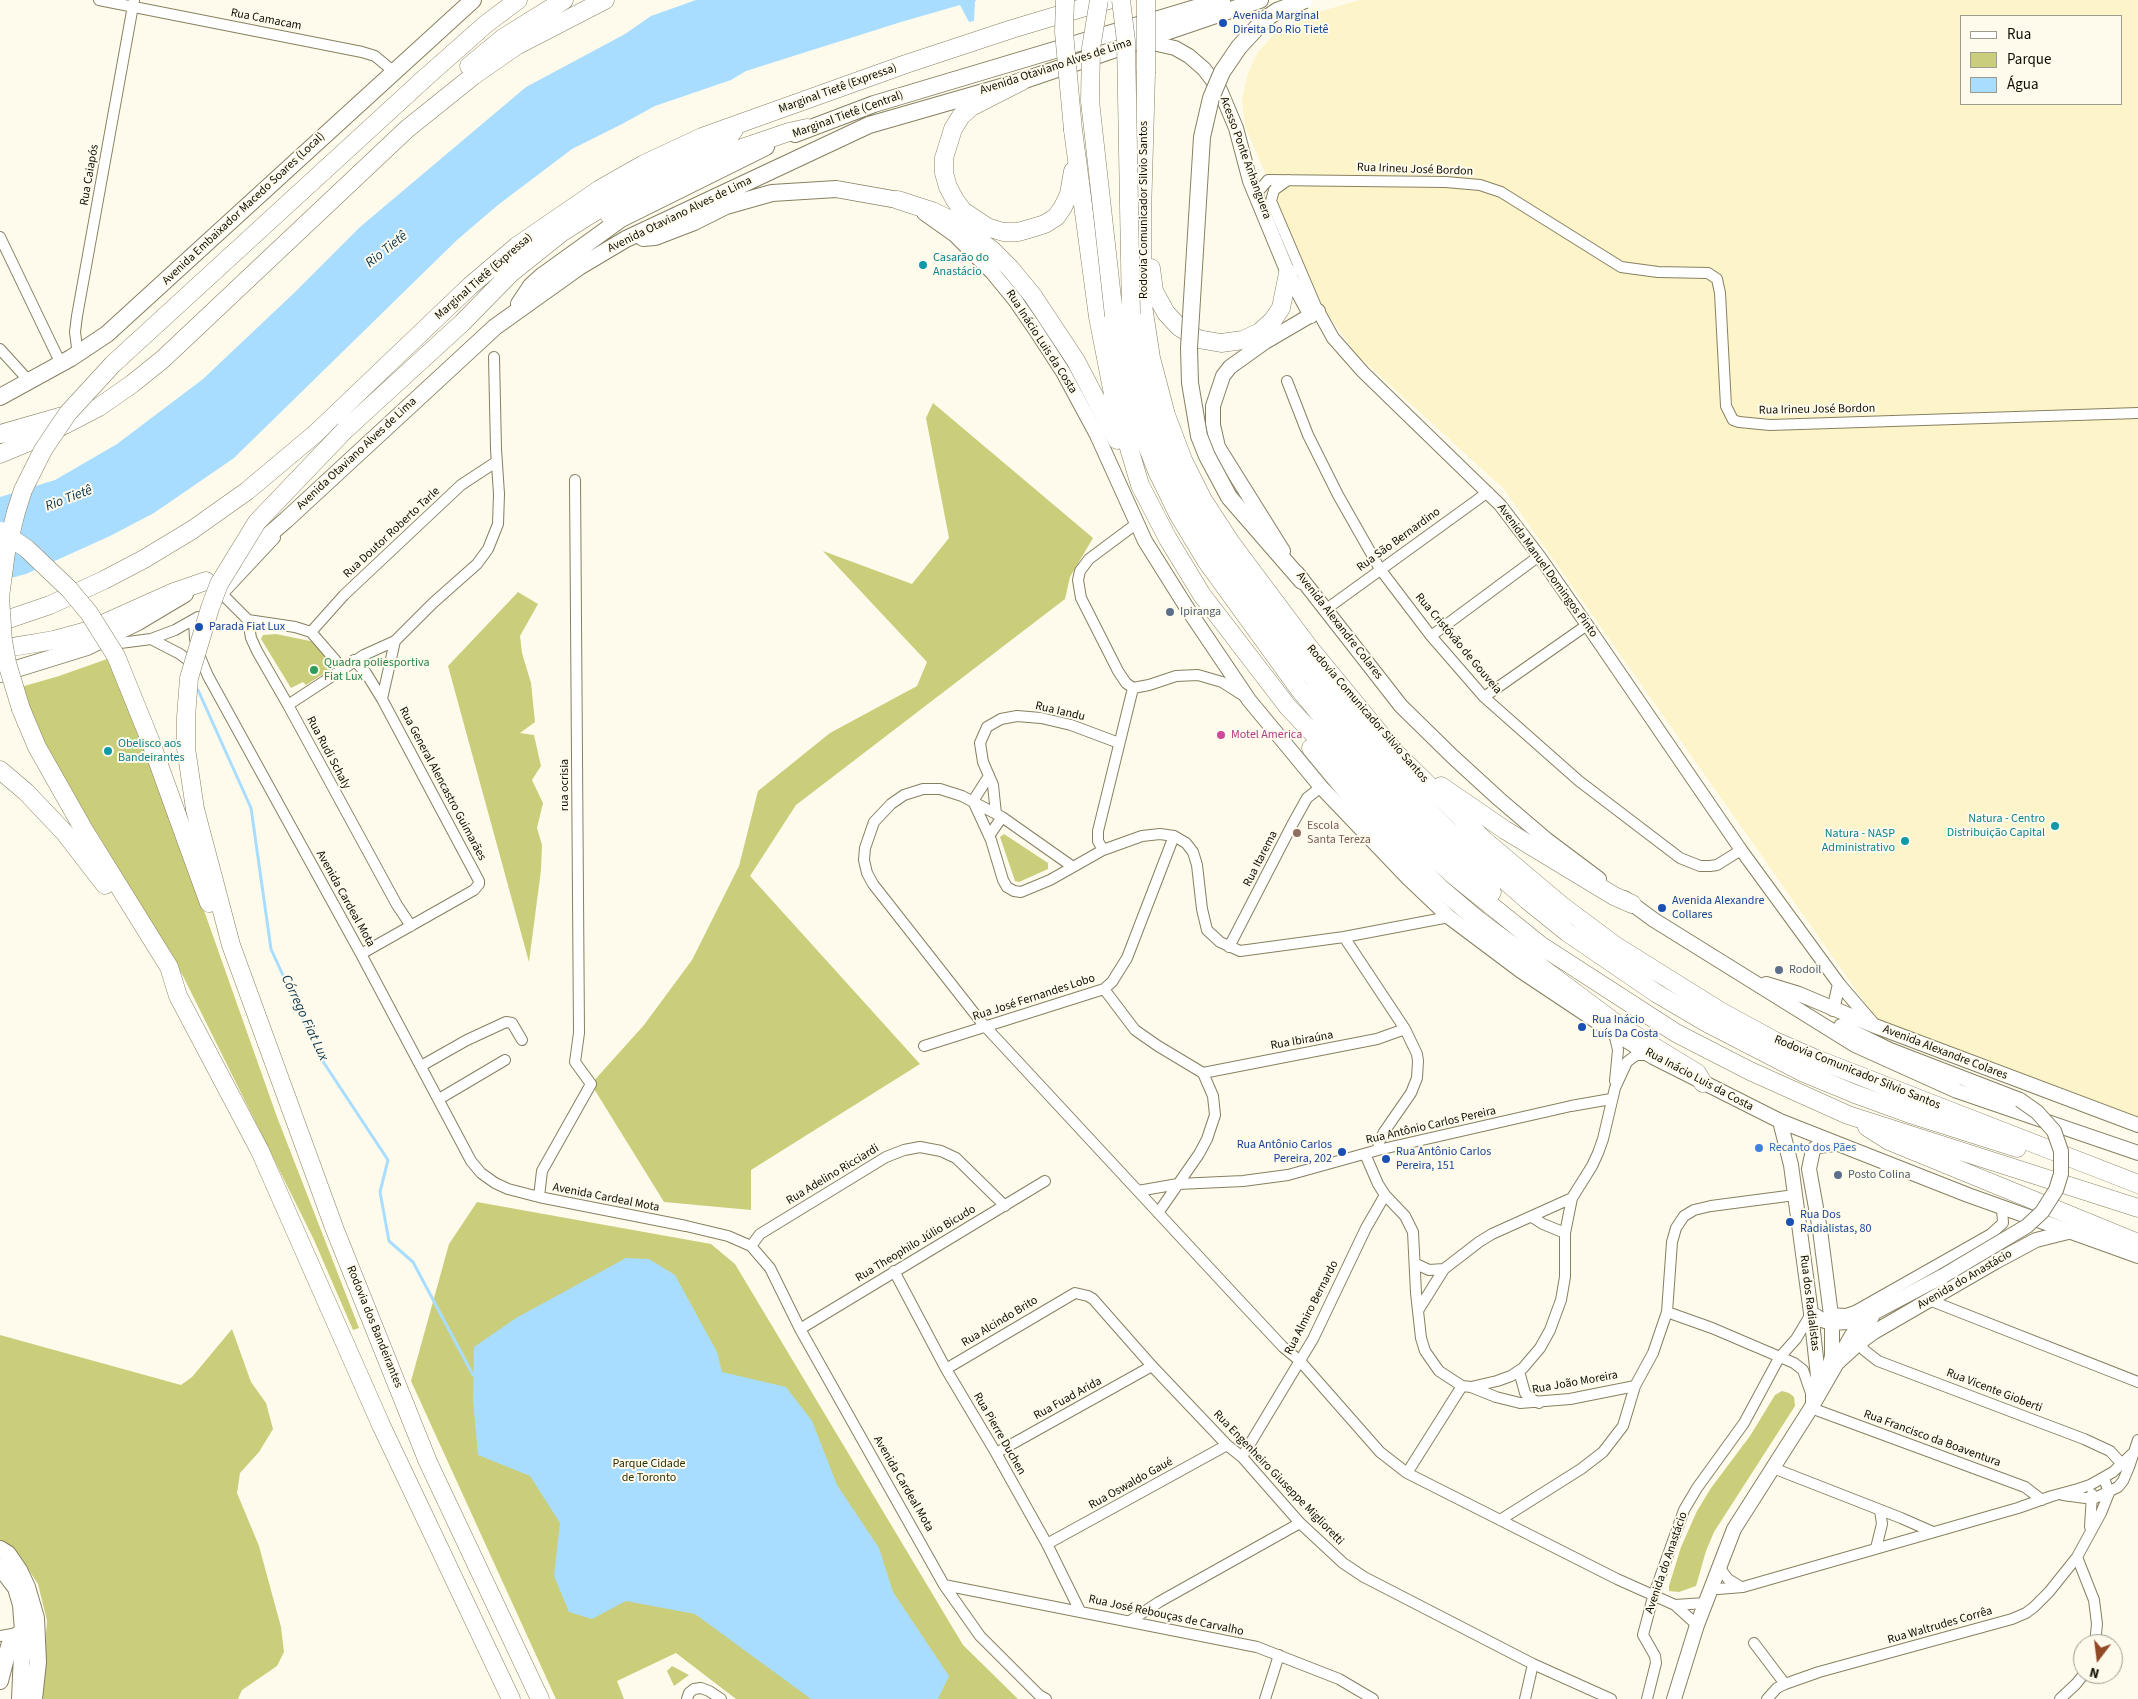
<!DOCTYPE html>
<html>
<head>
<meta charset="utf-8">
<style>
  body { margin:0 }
  #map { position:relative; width:2138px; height:1699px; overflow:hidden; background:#fefbed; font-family:"Source Sans 3",sans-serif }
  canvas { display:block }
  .legend { position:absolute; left:1960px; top:15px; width:162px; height:90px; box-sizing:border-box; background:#fefbed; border:1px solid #9e9b8f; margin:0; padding:6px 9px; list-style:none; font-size:15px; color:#0e0b02 }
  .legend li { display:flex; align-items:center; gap:10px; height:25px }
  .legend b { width:25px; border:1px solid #9e9b8f }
  .north { position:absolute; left:2073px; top:1634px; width:50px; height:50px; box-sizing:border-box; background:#fefbed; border:1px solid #9e9b8f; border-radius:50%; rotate:195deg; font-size:14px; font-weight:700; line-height:20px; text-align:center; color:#0e0b02 }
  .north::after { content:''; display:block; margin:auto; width:18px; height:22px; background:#914926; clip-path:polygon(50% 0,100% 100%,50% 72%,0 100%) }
</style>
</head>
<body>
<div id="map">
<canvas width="2138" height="1699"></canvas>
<ul class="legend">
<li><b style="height:6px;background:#fff"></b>Rua</li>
<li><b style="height:14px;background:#cace7a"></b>Parque</li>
<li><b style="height:14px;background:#a9ddff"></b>Água</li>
</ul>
<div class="north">N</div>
</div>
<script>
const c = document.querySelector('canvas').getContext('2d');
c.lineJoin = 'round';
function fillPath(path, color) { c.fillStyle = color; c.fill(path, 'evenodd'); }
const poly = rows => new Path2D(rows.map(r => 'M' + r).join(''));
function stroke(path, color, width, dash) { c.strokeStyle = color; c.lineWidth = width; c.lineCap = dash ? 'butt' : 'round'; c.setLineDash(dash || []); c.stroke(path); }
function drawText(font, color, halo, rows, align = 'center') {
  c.font = font + ' "Source Sans 3",sans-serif'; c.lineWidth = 4; c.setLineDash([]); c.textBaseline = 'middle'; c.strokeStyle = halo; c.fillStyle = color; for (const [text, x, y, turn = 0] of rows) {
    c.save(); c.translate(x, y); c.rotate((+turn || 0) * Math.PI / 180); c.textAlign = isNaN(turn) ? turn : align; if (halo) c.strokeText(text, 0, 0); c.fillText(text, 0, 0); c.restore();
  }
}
const built = poly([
  [1360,0,2138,0,2138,1119,1880,1024,1503,488,1357,355,1324,309,1245,126,1242,99,1248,73,1258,52,1276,32,1301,17],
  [1962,16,2122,16,2122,104,1962,104]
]);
const green = poly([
  [933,403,1093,538,1070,577,1065,599,796,805,750,876,920,1064,751,1170,751,1210,664,1202,591,1084,644,1025,692,960,739,866,758,791,830,733,917,686,927,662,823,551,912,584,949,538,926,418],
  [518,592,538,604,520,636,522,653,531,683,535,722,520,733,534,735,541,766,532,780,543,803,537,828,542,845,541,870,529,962,448,666],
  [276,634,315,642,332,666,329,667,331,669,306,685,303,682,291,688,261,639,263,635],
  [107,659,120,686,172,820,277,1117,359,1328,353,1330,314,1240,183,976,97,833,82,816,48,755,21,687,59,676],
  [1004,834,1048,863,1048,869,1019,882,1015,881,1000,837],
  [477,1202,711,1244,735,1264,963,1645,1018,1699,736,1699,676,1653,617,1681,624,1699,556,1699,411,1381,449,1244],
  [232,1329,251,1382,266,1403,273,1429,259,1452,240,1473,237,1493,259,1546,281,1627,284,1652,277,1666,242,1690,238,1699,41,1699,47,1621,38,1584,18,1554,0,1540,0,1335,181,1385,192,1377],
  [1782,1391,1789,1393,1794,1397,1795,1406,1714,1532,1706,1551,1696,1586,1679,1592,1669,1591,1669,1586,1681,1547,1697,1511,1711,1488,1750,1436,1775,1395],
  [672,1666,689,1675,674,1686,667,1671]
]);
const water = poly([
  [696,0,977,0,975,1,974,21,969,22,960,5,901,22,746,71,731,80,655,106,622,124,572,149,498,205,457,240,234,458,154,513,110,536,26,574,0,581,0,497,55,480,117,444,203,379,295,292,360,227,526,87,625,34,651,16],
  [626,1258,649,1259,675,1275,717,1352,722,1372,786,1387,812,1421,837,1485,879,1548,893,1592,949,1676,938,1699,811,1699,695,1614,626,1601,592,1619,569,1612,554,1576,560,1523,530,1476,478,1455,473,1400,474,1347,516,1318]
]);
const stream = poly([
  [198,690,251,808,271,949,320,1057,388,1160,380,1192,389,1241,413,1262,473,1375]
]);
const minor = poly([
  [99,0,362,52,375,56,393,71],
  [1288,180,1274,190,1271,201,1318,311],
  [1256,194,1268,180,1446,182,1480,185,1501,192,1621,267,1658,272,1708,273,1717,279,1720,293,1726,406,1733,420,1739,422,1770,425,2138,413],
  [0,237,61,364],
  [0,349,29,381],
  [78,355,75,332,77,316,134,0],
  [1287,381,1308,435,1338,495,1380,569,1431,636,1484,697,1579,781,1680,858,1700,866,1710,866,1717,865,1741,850],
  [1136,524,1089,559,1080,571,1078,580,1081,598,1118,671,1126,683,1133,688,1149,685,1176,676,1198,675,1222,682,1244,696],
  [223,595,248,620,251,638,257,651,288,705,397,905,411,926],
  [218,599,275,538],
  [1325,610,1488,492],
  [194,620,195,639,200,657,208,676,361,954,471,1161,481,1173,495,1183,508,1189,539,1197,686,1226,728,1236,751,1246,770,1268,800,1329,944,1585,980,1636,1039,1695,1046,1699],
  [248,620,295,627,311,632,343,669,364,655,395,641,433,603,477,564,488,549,498,524,499,494,496,449,494,357],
  [311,632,344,595,461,485,496,462],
  [1431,636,1539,556],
  [151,639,180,654,197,667],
  [105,645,151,639,175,630,198,617],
  [354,660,366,673,382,699,479,881,479,884,474,890,361,954],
  [1484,697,1587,625],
  [382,699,395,641],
  [288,705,343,669],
  [989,776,973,801,991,840,1003,880,1007,887,1014,891,1021,892,1050,880,1073,867],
  [996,814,993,785,983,762,980,743,987,727,1001,719,1017,716,1041,718,1071,725,1119,743],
  [989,836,1002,817],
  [1103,850,1098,841,1098,831,1133,688],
  [1449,917,1344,937,1240,951,1220,942,1207,930,1202,909,1197,865,1193,852,1186,843,1174,836,1160,834,1142,836,1103,850,1073,867,1002,817,962,796,940,789,923,789,904,795,891,804,874,822,865,848,864,860,867,873,873,884,982,1023,1240,1301,1283,1347,1300,1361,1380,1452,1407,1473,1617,1579,1675,1605,1697,1625],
  [1344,937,1405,1029,1417,1054,1418,1061,1417,1078,1411,1093,1384,1132,1379,1142,1378,1150],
  [1229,947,1292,825,1307,798,1321,787],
  [1104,989,1135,1030,1158,1046,1203,1073,1213,1096,1215,1115,1207,1139,1199,1154,1158,1213],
  [1614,1033,1618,1050,1615,1081],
  [924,1046,1104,989,1112,982,1127,958,1174,836],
  [421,1066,467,1040,506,1022,512,1023,522,1040],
  [1203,1073,1377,1039,1405,1029],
  [439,1099,505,1060],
  [1365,1154,1378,1184,1385,1195,1405,1216,1413,1232,1416,1293,1421,1338,1425,1351,1439,1371,1462,1386,1471,1387,1496,1397,1520,1403,1570,1399,1635,1386],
  [1138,1191,1178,1184,1243,1181,1288,1175,1378,1150,1571,1106,1611,1099],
  [539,1197,542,1171,591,1084,575,1062,579,1033,575,480],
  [1532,1217,1543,1224,1565,1233],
  [751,1246,760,1234,886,1157,904,1150,920,1147,941,1151,956,1158,1005,1206],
  [1416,1264,1429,1270,1444,1269],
  [894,1271,946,1369,996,1453,1047,1544,1080,1611],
  [1929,1300,2138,1382],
  [1419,1309,1444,1269,1479,1242,1492,1234,1572,1198,1592,1166,1598,1153,1603,1139,1615,1088,1627,1062,1636,1055,1647,1055],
  [1667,1312,1712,1328,1794,1363,1803,1370,1811,1393,1811,1408,2025,1487,2042,1500],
  [1830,1313,1846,1314,1855,1311,1991,1234,2003,1223,2002,1208],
  [800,1329,1045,1181],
  [1860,1342,1864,1350,1878,1361,2084,1439,2110,1451,2121,1463],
  [946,1369,1075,1293,1088,1296,1093,1299,1152,1366,1227,1445,1242,1457,1300,1523,1343,1563,1364,1577,1533,1664,1611,1699],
  [1519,1371,1525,1393,1530,1398,1539,1403],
  [1471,1387,1497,1381,1511,1376,1523,1368,1540,1348,1550,1330,1561,1300,1565,1277,1565,1233,1572,1198],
  [996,1453,1152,1366],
  [1242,1457,1313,1339,1366,1228,1385,1195],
  [1773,1468,1901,1518,1933,1532],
  [1407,1473,1462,1386],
  [2063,1495,2093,1499,2118,1487,2123,1481,2129,1467,2138,1440],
  [1500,1520,1581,1469,1603,1452,1623,1426,1635,1386,1653,1353,1667,1312,1672,1242,1676,1228,1684,1216,1694,1210,1711,1206,1795,1195],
  [2090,1527,2092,1494],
  [1047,1544,1227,1445],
  [1876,1548,1882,1524,1880,1510],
  [2077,1557,2094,1600,2097,1624,2095,1644],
  [1719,1567,1728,1579,1741,1587],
  [944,1585,1257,1647,1339,1679,1373,1699],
  [1711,1588,1718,1589,1743,1587,2018,1508,2052,1496,2078,1489,2090,1485,2113,1472,2134,1452],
  [1675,1605,1705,1603],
  [1130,1621,1159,1602,1300,1523],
  [0,1636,18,1633],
  [1754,1643,1785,1684],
  [687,1699,689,1693,694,1689,701,1688,709,1691,721,1699],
  [1265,1699,1279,1655],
  [1525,1699,1533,1664],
  [1647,1699,1656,1663,1655,1656,1643,1635,1653,1597,1684,1510,1697,1488,1744,1423,1779,1358,1796,1339,1811,1314],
  [1767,1699,1777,1688,1785,1684,1819,1672,2012,1619,2026,1613,2034,1607,2049,1592,2077,1557,2101,1513,2109,1493,2104,1478],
  [2060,1699,2076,1684,2084,1674]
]);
const tertiary = poly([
  [1318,311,1333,338,1363,372,1500,505,1539,556,1587,625,1741,850,1839,984,1875,1026],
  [1833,1010,1839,984]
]);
const secondary = poly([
  [1139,40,1175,48,1189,56,1204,69,1220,90,1236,128,1250,181,1288,273,1311,316],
  [924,213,955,235,992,272,1015,300,1035,329,1063,372,1097,435,1145,541,1187,608,1249,700,1321,787,1408,878,1449,917,1521,971,1614,1033,1653,1057,1780,1121,1968,1195,2138,1256],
  [1283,551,1218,447,1213,425,1213,406,1223,376,1230,367,1265,342,1318,311],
  [1297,573,1401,706,1452,756,1499,799,1547,840,1599,879],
  [1624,898,1654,920,1855,1045,1957,1091,2138,1153],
  [1766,984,1799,994,1875,1026,2138,1125],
  [1841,1026,1890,1050,2020,1100],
  [1780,1121,1791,1165,1811,1313,1818,1376,1818,1393],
  [1811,1313,1822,1320,1832,1323,1848,1322,1877,1311,1943,1276],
  [1841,1354,1852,1335,1872,1317],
  [1828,1372,1832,1356,1832,1323,1820,1230,1809,1169,1813,1150,1818,1146,1835,1144],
  [1674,1699,1697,1625,1734,1529,1811,1408,1837,1363,1860,1342,1874,1332,1995,1262,2036,1240,2068,1232]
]);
const primary = poly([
  [0,1549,8,1554,19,1570,27,1587,36,1618,38,1662,34,1699],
  [0,1567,16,1588,21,1605,23,1631,20,1699],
  [0,1681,9,1646,12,1639,23,1631]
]);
const trunk = poly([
  [795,134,874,104,1222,0],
  [643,238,655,237,694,222,726,206,772,193,836,189,898,200],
  [519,304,531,286,542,276,621,219,766,147],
  [0,397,71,358,107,334,473,0],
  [1229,497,1302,581],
  [231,564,249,552,286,520,495,327,579,267,626,239,869,125,1022,81,1260,0],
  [0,674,87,647,138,622,185,594]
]);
const motorway = poly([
  [469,66,503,38,564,0],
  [1146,73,1142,214,1142,299,1151,358,1166,415,1183,460,1203,500,1231,543,1308,646,1396,753,1484,840,1561,905,1616,946,1720,1011,1775,1041,1814,1058,2138,1184],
  [425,78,486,24,518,0],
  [1022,81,971,107,961,116,953,129,944,158,944,173,948,187,955,200,963,211,987,227,1003,232,1018,232,1032,228,1045,224,1056,217,1063,207,1069,194,1073,171],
  [1073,130,1098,317,1113,394,1140,485,1168,539,1202,595,1288,707,1399,824,1452,874,1540,945,1676,1033,1750,1071,1848,1115,2138,1208],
  [898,200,932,211,951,220,992,250,1010,268,1033,296,1076,361,1117,440],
  [609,215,654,190,736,150,789,132,807,128],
  [1151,268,1154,291,1166,313,1179,327,1198,339,1221,343,1243,340,1260,332,1273,320,1281,308,1288,273],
  [1131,314,1141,374,1157,435,1171,470,1186,502,1208,538,1238,580,1345,719,1418,800,1449,831,1527,900,1568,933,1656,993,1707,1023,1804,1073,1855,1094,1913,1115,2017,1148],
  [1114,316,1124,369,1138,423,1157,471,1178,514,1207,562,1299,689,1347,747,1413,818,1492,892],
  [345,430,462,323,511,273,561,233,642,182,716,145,727,139,734,130],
  [0,434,63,416],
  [0,454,41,437,99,407,132,384,163,359,407,129,473,76,516,46,605,0],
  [0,622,50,605,104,580,144,559,192,530,247,491,315,434,470,286,517,246,600,189,644,164,702,137,906,64,1012,29,1109,0],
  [0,649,54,640,87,631,174,592,206,581],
  [21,709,37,747,84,830,169,967,178,996,260,1151,381,1425,511,1699],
  [1311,748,1364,812,1440,888,1479,921,1617,1024,1697,1073,1703,1083],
  [0,770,26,792,64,832,105,885],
  [1441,786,1505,830,1614,896,1632,904],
  [195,809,231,945,335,1230,428,1462,540,1699],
  [177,815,209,903],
  [1867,1127,1889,1141,2138,1243]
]);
const secondaryBridge = poly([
  [1943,1276,2027,1226,2042,1212,2056,1190,2061,1174,2061,1151,2054,1131,2037,1112,2020,1100]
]);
const trunkBridge = poly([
  [1229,497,1207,456,1199,436,1190,383,1189,348,1202,137,1211,98,1222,72,1239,47,1264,20,1277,11,1305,0]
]);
const motorwayBridge = poly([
  [1065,0,1064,32,1073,130],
  [1099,0,1091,48,1090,101,1114,316],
  [1121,0,1126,41,1131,314],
  [1146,73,1146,0],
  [1,531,27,549,69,589,89,613,116,656,150,740,177,815],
  [21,709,7,663,3,641,0,597,6,552,16,512,23,490,43,450,68,413,113,364,425,78],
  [195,809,186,748,186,717,189,678,210,608,219,584,257,522,345,430]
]);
const markers = [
  [1223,23,5,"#1a4fb4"],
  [923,265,5,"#0f9aa8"],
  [1170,612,5,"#5c6f8a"],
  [199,627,5,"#1a4fb4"],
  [314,670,5,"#2e9e5b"],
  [1221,735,5,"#d1479c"],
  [108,751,5,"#0f9aa8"],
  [2055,826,5,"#0f9aa8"],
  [1297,833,5,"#8d6e63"],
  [1905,841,5,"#0f9aa8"],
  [1662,908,5,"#1a4fb4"],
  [1779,970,5,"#5c6f8a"],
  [1582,1027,5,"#1a4fb4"],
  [1759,1148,5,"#3f7fe0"],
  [1342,1152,5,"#1a4fb4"],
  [1386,1159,5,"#1a4fb4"],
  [1838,1175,5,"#5c6f8a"],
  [1790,1222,5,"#1a4fb4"]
];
const transitNames = [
  ["Avenida Marginal",1233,16],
  ["Direita Do Rio Tietê",1233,30],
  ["Parada Fiat Lux",209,627],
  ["Avenida Alexandre",1672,901],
  ["Collares",1672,915],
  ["Rua Inácio",1592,1020],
  ["Luís Da Costa",1592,1034],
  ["Rua Antônio Carlos",1332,1145,"right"],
  ["Pereira, 202",1332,1159,"right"],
  ["Rua Antônio Carlos",1396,1152],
  ["Pereira, 151",1396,1166],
  ["Rua Dos",1800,1215],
  ["Radialistas, 80",1800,1229]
];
const streetNames = [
  ["Rua Camacam",266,20,11],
  ["Avenida Otaviano Alves de Lima",1056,67,-18],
  ["Marginal Tietê (Expressa)",838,89,-20],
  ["Marginal Tietê (Central)",848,115,-20],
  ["Acesso Ponte Anhanguera",1245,158,70],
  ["Rua Irineu José Bordon",1415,170,2],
  ["Rua Caiapós",90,175,-80],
  ["Avenida Embaixador Macedo Soares (Local)",244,209,-43],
  ["Rodovia Comunicador Silvio Santos",1144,210,-90],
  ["Avenida Otaviano Alves de Lima",680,215,-26],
  ["Marginal Tietê (Expressa)",484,277,-41],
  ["Rua Inácio Luis da Costa",1041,342,57],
  ["Rua Irineu José Bordon",1817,410,-1],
  ["Avenida Otaviano Alves de Lima",357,454,-43],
  ["Rua Doutor Roberto Tarle",392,533,-43],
  ["Rua São Bernardino",1399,540,-36],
  ["Avenida Manuel Domingos Pinto",1547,571,54],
  ["Avenida Alexandre Colares",1339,626,52],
  ["Rua Cristóvão de Gouveia",1458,644,50],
  ["Rua Iandu",1060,712,13],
  ["Rodovia Comunicador Silvio Santos",1367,714,49],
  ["Rua Rudi Schaly",328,753,62],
  ["Rua General Alencastro Guimarães",442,784,62],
  ["rua ocrisia",565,785,-90],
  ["Rua Itarema",1261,859,-63],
  ["Avenida Cardeal Mota",345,899,61],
  ["Rua José Fernandes Lobo",1034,998,-18],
  ["Rua Ibiraúna",1302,1041,-10],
  ["Avenida Alexandre Colares",1945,1053,21],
  ["Rodovia Comunicador Silvio Santos",1857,1073,22],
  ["Rua Inácio Luis da Costa",1699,1080,28],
  ["Rua Antônio Carlos Pereira",1431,1126,-13],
  ["Rua Adelino Ricciardi",833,1175,-31],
  ["Avenida Cardeal Mota",606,1198,11],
  ["Rua Theophilo Júlio Bicudo",916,1244,-31],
  ["Avenida do Anastácio",1965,1280,-30],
  ["Rua dos Radialistas",1809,1303,83],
  ["Rua Almiro Bernardo",1312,1308,-63],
  ["Rua Alcindo Brito",1000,1322,-31],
  ["Rodovia dos Bandeirantes",374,1327,68],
  ["Rua João Moreira",1575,1383,-10],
  ["Rua Vicente Gioberti",1994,1391,21],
  ["Rua Fuad Arida",1068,1399,-29],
  ["Rua Pierre Duchen",999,1434,60],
  ["Rua Francisco da Boaventura",1932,1439,20],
  ["Rua Engenheiro Giuseppe Miglioretti",1278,1478,46],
  ["Avenida Cardeal Mota",903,1484,60],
  ["Rua Oswaldo Gaué",1131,1484,-29],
  ["Avenida do Anastácio",1667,1563,-71],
  ["Rua José Rebouças de Carvalho",1166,1616,12],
  ["Rua Waltrudes Corrêa",1940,1626,-16]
];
const cultureNames = [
  ["Casarão do",933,258],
  ["Anastácio",933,272],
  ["Obelisco aos",118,744],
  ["Bandeirantes",118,758],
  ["Natura - Centro",2045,819,"right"],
  ["Distribuição Capital",2045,833,"right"],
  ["Natura - NASP",1895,834,"right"],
  ["Administrativo",1895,848,"right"]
];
const serviceNames = [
  ["Ipiranga",1180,612],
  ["Rodoil",1789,970],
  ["Posto Colina",1848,1175]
];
const leisureNames = [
  ["Quadra poliesportiva",324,663],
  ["Fiat Lux",324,677]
];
const hotelNames = [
  ["Motel America",1231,735]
];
const educationNames = [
  ["Escola",1307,826],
  ["Santa Tereza",1307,840]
];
const shopNames = [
  ["Recanto dos Pães",1769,1148]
];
const parkNames = [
  ["Parque Cidade",649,1464],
  ["de Toronto",649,1478]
];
const waterNames = [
  ["Rio Tietê",387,250,-39],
  ["Rio Tietê",69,499,-21],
  ["Córrego Fiat Lux",304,1018,65]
];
fillPath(built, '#fdf4c9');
fillPath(green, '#cace7a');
fillPath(water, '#a9ddff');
stroke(stream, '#a9ddff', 3);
stroke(minor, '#878060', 12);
stroke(tertiary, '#878060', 14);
stroke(secondary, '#878060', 16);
stroke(primary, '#878060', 18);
stroke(trunk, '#878060', 18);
stroke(motorway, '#878060', 19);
stroke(minor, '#fff', 10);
stroke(tertiary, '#fff', 12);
stroke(secondary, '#fff', 14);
stroke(primary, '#fff', 16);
stroke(trunk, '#fff', 16);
stroke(motorway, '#fff', 18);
stroke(secondaryBridge, '#878060', 16, []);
stroke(trunkBridge, '#878060', 18, []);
stroke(motorwayBridge, '#878060', 19, []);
stroke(secondaryBridge, '#fff', 14);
stroke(trunkBridge, '#fff', 16);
stroke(motorwayBridge, '#fff', 18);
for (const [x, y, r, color] of markers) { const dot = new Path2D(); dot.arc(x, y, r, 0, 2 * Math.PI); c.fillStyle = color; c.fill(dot); stroke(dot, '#fefbed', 2); }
drawText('12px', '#164399', '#fefbed', transitNames, 'left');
drawText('12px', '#0e0b02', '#fefbed', streetNames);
drawText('12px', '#0d838f', '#fefbed', cultureNames, 'left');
drawText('12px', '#4e5e75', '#fefbed', serviceNames, 'left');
drawText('12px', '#27864d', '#fefbed', leisureNames, 'left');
drawText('12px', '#b23c85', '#fefbed', hotelNames, 'left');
drawText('12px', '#785e54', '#fefbed', educationNames, 'left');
drawText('12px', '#366cbe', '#fefbed', shopNames, 'left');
drawText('12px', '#2e2f05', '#fefbed', parkNames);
drawText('italic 14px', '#0b354c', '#fefbed', waterNames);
</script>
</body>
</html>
